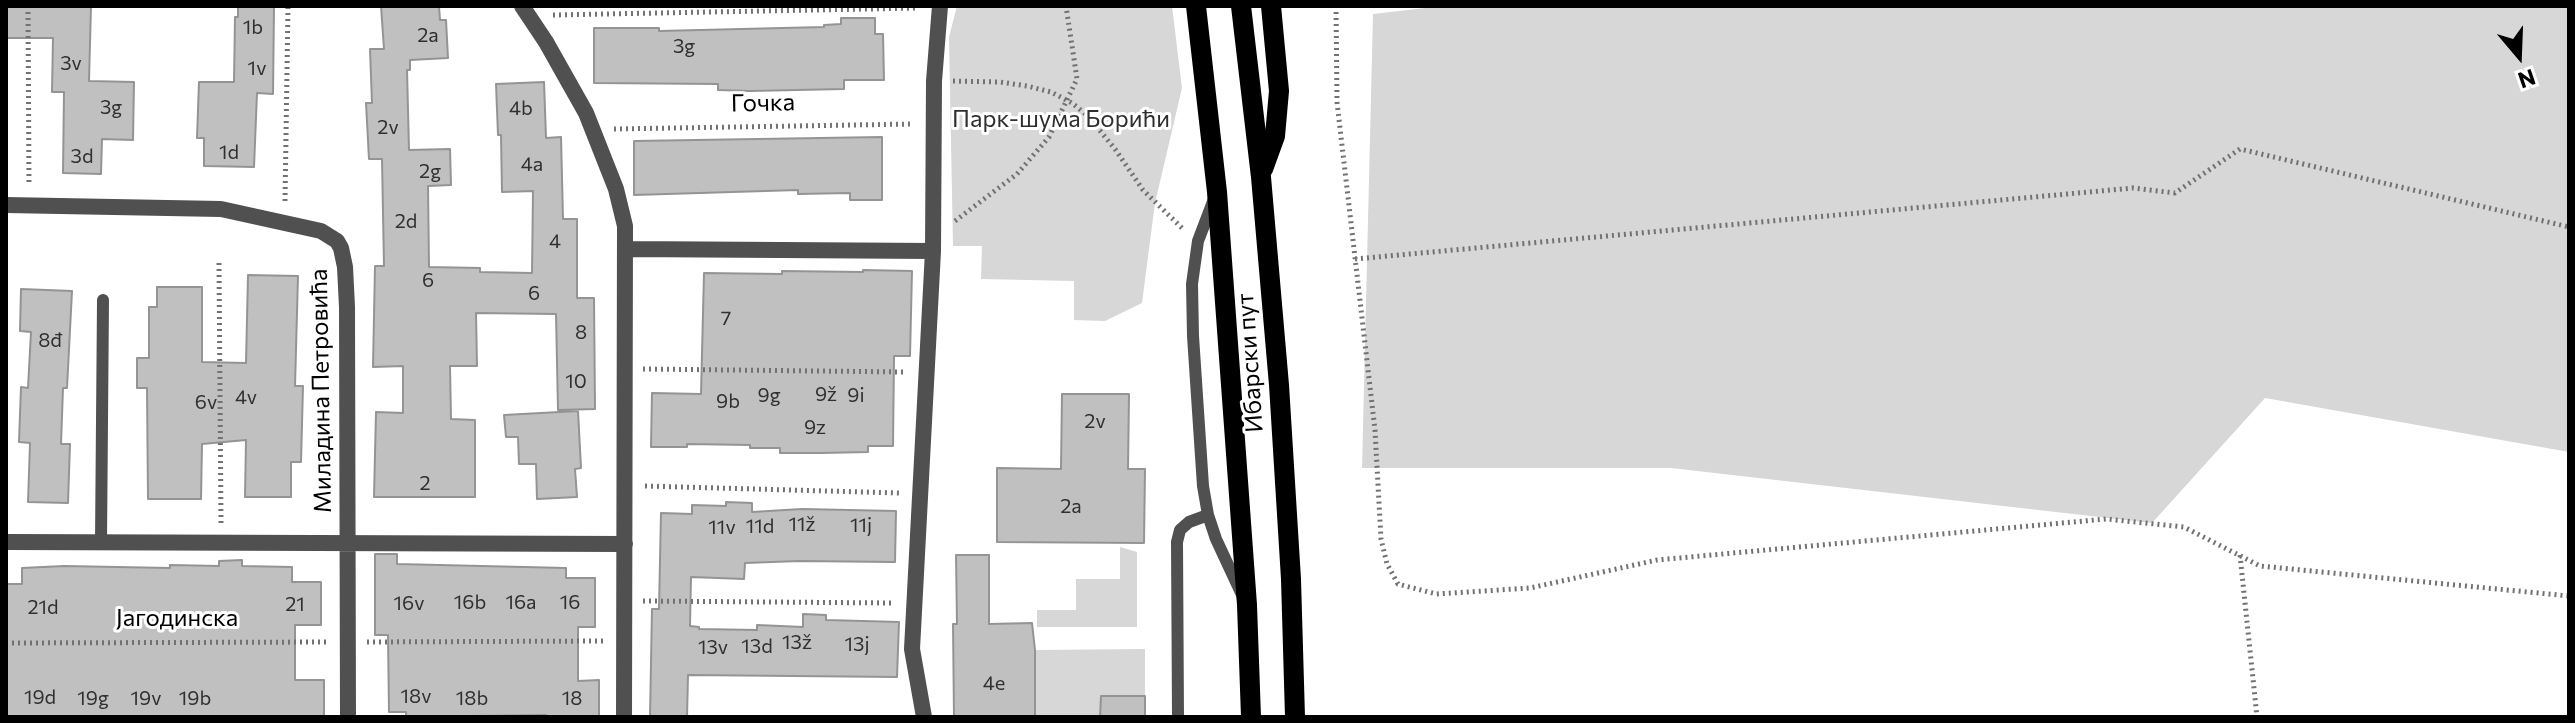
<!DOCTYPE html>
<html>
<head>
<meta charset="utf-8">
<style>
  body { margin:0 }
  #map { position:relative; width:2575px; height:723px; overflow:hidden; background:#fff; font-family:Commissioner,sans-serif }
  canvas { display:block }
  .frame { position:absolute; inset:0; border:8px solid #000; pointer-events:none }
  .north { position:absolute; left:2479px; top:16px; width:80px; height:80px; -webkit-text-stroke:6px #fff; paint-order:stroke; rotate:161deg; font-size:22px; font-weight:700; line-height:32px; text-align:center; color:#000 }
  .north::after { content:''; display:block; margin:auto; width:28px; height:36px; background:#000; clip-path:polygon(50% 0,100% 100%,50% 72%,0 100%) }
</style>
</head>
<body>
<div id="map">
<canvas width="2575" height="723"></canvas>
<div class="frame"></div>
<div class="north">N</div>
</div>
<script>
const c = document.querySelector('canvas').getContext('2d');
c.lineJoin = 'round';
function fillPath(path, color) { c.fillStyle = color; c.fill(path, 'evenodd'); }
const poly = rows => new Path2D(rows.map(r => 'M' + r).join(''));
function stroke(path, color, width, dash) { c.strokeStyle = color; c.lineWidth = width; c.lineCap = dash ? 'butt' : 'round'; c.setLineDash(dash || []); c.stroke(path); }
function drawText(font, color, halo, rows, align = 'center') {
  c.font = font + ' Commissioner,sans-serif'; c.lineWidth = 6; c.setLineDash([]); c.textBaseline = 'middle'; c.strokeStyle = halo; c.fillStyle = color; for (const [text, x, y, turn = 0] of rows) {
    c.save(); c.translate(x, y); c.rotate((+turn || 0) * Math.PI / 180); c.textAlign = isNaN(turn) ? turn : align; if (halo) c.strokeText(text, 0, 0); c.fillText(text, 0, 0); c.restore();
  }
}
const green = poly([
  [957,6,1172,6,1182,88,1155,203,1142,303,1105,321,1074,320,1074,281,981,279,982,246,953,246,949,37],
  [1443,6,2569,6,2569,452,2265,398,2152,523,1671,468,1362,468,1373,14],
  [1120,547,1137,552,1137,627,1037,627,1037,610,1076,610,1076,579,1120,579],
  [1145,649,1145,696,1101,696,1100,717,1035,717,1035,650]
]);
const building = poly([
  [6,6,91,6,89,81,134,82,133,140,102,139,101,174,63,173,64,92,52,92,53,38,6,38,6,6],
  [238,6,274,6,273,94,257,93,254,167,204,166,204,138,197,138,199,82,234,82,235,17,238,17,238,6],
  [381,6,439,6,440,20,446,20,448,58,410,60,410,70,407,70,409,150,450,149,451,185,428,186,429,267,480,268,480,272,532,273,533,191,502,192,501,135,498,135,496,84,544,82,546,138,561,137,563,219,577,219,577,298,594,298,595,409,558,410,556,314,476,313,477,366,450,366,451,419,475,420,475,497,374,497,376,412,403,413,403,366,373,367,375,266,384,266,382,159,369,159,366,103,372,103,370,49,384,49,381,6],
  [841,18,875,18,875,34,883,34,884,80,844,80,844,89,750,91,718,90,718,84,594,83,594,28,659,28,659,31,824,27,824,25,841,24,841,18],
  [882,137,882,200,850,200,850,193,798,194,798,190,634,195,634,141,882,137],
  [863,270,912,271,910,356,894,356,893,446,868,446,868,452,821,453,780,453,780,448,750,448,750,445,687,444,687,447,651,447,652,393,701,394,704,273,782,274,782,271,863,272,863,270],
  [248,275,298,276,295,386,303,386,301,462,291,462,291,497,245,497,246,440,202,444,201,499,148,499,147,388,137,388,137,358,149,358,149,307,157,307,157,287,202,287,202,362,246,363,248,275],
  [21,289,72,291,67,388,63,388,61,444,70,444,68,503,28,502,30,443,19,442,21,387,28,388,31,332,20,331,21,289],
  [1062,394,1129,394,1128,469,1145,469,1144,543,997,542,997,468,1061,469,1062,394],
  [578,411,581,468,575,469,577,497,537,499,536,464,519,464,518,437,506,437,504,415,578,411],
  [726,502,752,503,752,512,802,509,896,511,895,562,799,561,745,563,744,579,691,577,690,626,699,627,699,629,757,630,757,625,803,627,803,614,826,615,826,620,899,622,897,677,688,675,687,717,650,717,652,609,659,609,661,513,692,514,692,505,726,506,726,502],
  [375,554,397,554,397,564,566,568,566,578,595,578,595,627,578,627,578,681,599,680,599,717,546,717,546,715,406,717,406,712,389,712,388,635,375,635,375,554],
  [956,555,989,555,989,624,1032,623,1035,650,1035,717,954,717,953,624,957,624,956,555],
  [242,560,242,566,292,567,292,582,321,582,321,625,295,625,295,680,324,680,324,717,6,717,6,584,22,584,22,568,64,566,170,568,170,565,219,566,219,561,242,560],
  [1101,696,1145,696,1145,717,1100,717,1101,696]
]);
const path = poly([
  [28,6,29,185],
  [1336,6,1337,102,1375,430,1381,539,1387,564,1398,584,1436,594,1530,588,1657,560,2106,519,2184,527,2260,566,2569,596],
  [553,15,919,8],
  [953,81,1000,82,1027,86,1051,92,1072,103,1088,116,1115,149,1143,190,1182,228],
  [614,129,912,124],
  [285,201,288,6],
  [955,221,1017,174,1049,137,1077,79,1066,6],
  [1355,259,2133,188,2175,193,2240,149,2569,227],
  [219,263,221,523],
  [643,369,905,372],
  [645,486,899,493],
  [2240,555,2257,717],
  [643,601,893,603],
  [367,642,605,641],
  [6,643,329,642]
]);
const lane = poly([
  [1214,199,1198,241,1192,284,1193,336,1203,486,1208,515,1216,539,1243,597],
  [101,542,103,300],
  [1178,717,1177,542,1180,530,1189,522,1208,515]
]);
const street = poly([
  [522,6,546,42,586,113,616,189,625,226,624,717],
  [6,205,221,209,321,231,337,241,341,248,345,267,347,307,348,717],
  [627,249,933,251],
  [6,542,625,544],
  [924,717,912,649,933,251,934,81,940,6]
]);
const primary = poly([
  [1196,6,1217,192,1247,605,1251,717],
  [1241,6,1261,177,1279,385,1291,579,1295,717],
  [1263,169,1275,136,1279,91,1271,6]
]);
const numberNames = [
  ["1b",253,27],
  ["2a",428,35],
  ["3g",684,46],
  ["3v",71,63],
  ["1v",257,68],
  ["3g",111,107],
  ["4b",521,108],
  ["2v",388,127],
  ["1d",229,152],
  ["3d",82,156],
  ["4a",532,164],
  ["2g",430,171],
  ["2d",406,221],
  ["4",555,241],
  ["6",428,280],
  ["6",534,293],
  ["7",726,318],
  ["8",581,332],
  ["8đ",50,340],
  ["10",576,381],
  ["9ž",826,394],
  ["9g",769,395],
  ["9i",856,395],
  ["4v",246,397],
  ["9b",728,401],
  ["6v",206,402],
  ["2v",1095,421],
  ["9z",815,427],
  ["2",425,483],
  ["2a",1071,506],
  ["11ž",802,524],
  ["11j",861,525],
  ["11d",760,526],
  ["11v",722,527],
  ["16b",470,602],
  ["16a",521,602],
  ["16",570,602],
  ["16v",409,603],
  ["21",295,604],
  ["21d",43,607],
  ["13ž",797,642],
  ["13j",857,644],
  ["13d",757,646],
  ["13v",713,647],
  ["4e",994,683],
  ["18v",416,696],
  ["19d",40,697],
  ["19g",93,698],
  ["19v",146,698],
  ["19b",195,698],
  ["18b",472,698],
  ["18",572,698]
];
const streetNames = [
  ["Гочка",763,103,-1],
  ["Ибарски пут",1250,363,-94],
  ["Миладина Петровића",321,391,-91],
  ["Јагодинска",177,618]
];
const parkNames = [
  ["Парк-шума Борићи",1061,119]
];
fillPath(green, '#d7d7d7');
fillPath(building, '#c0c0c0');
stroke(building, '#949494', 2);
stroke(path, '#727272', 5, [2, 4]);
stroke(lane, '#505050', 12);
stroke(street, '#505050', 16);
stroke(primary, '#000', 20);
drawText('20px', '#303030', null, numberNames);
drawText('24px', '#000', '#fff', streetNames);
drawText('24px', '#2e2e2e', '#fff', parkNames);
</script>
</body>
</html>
